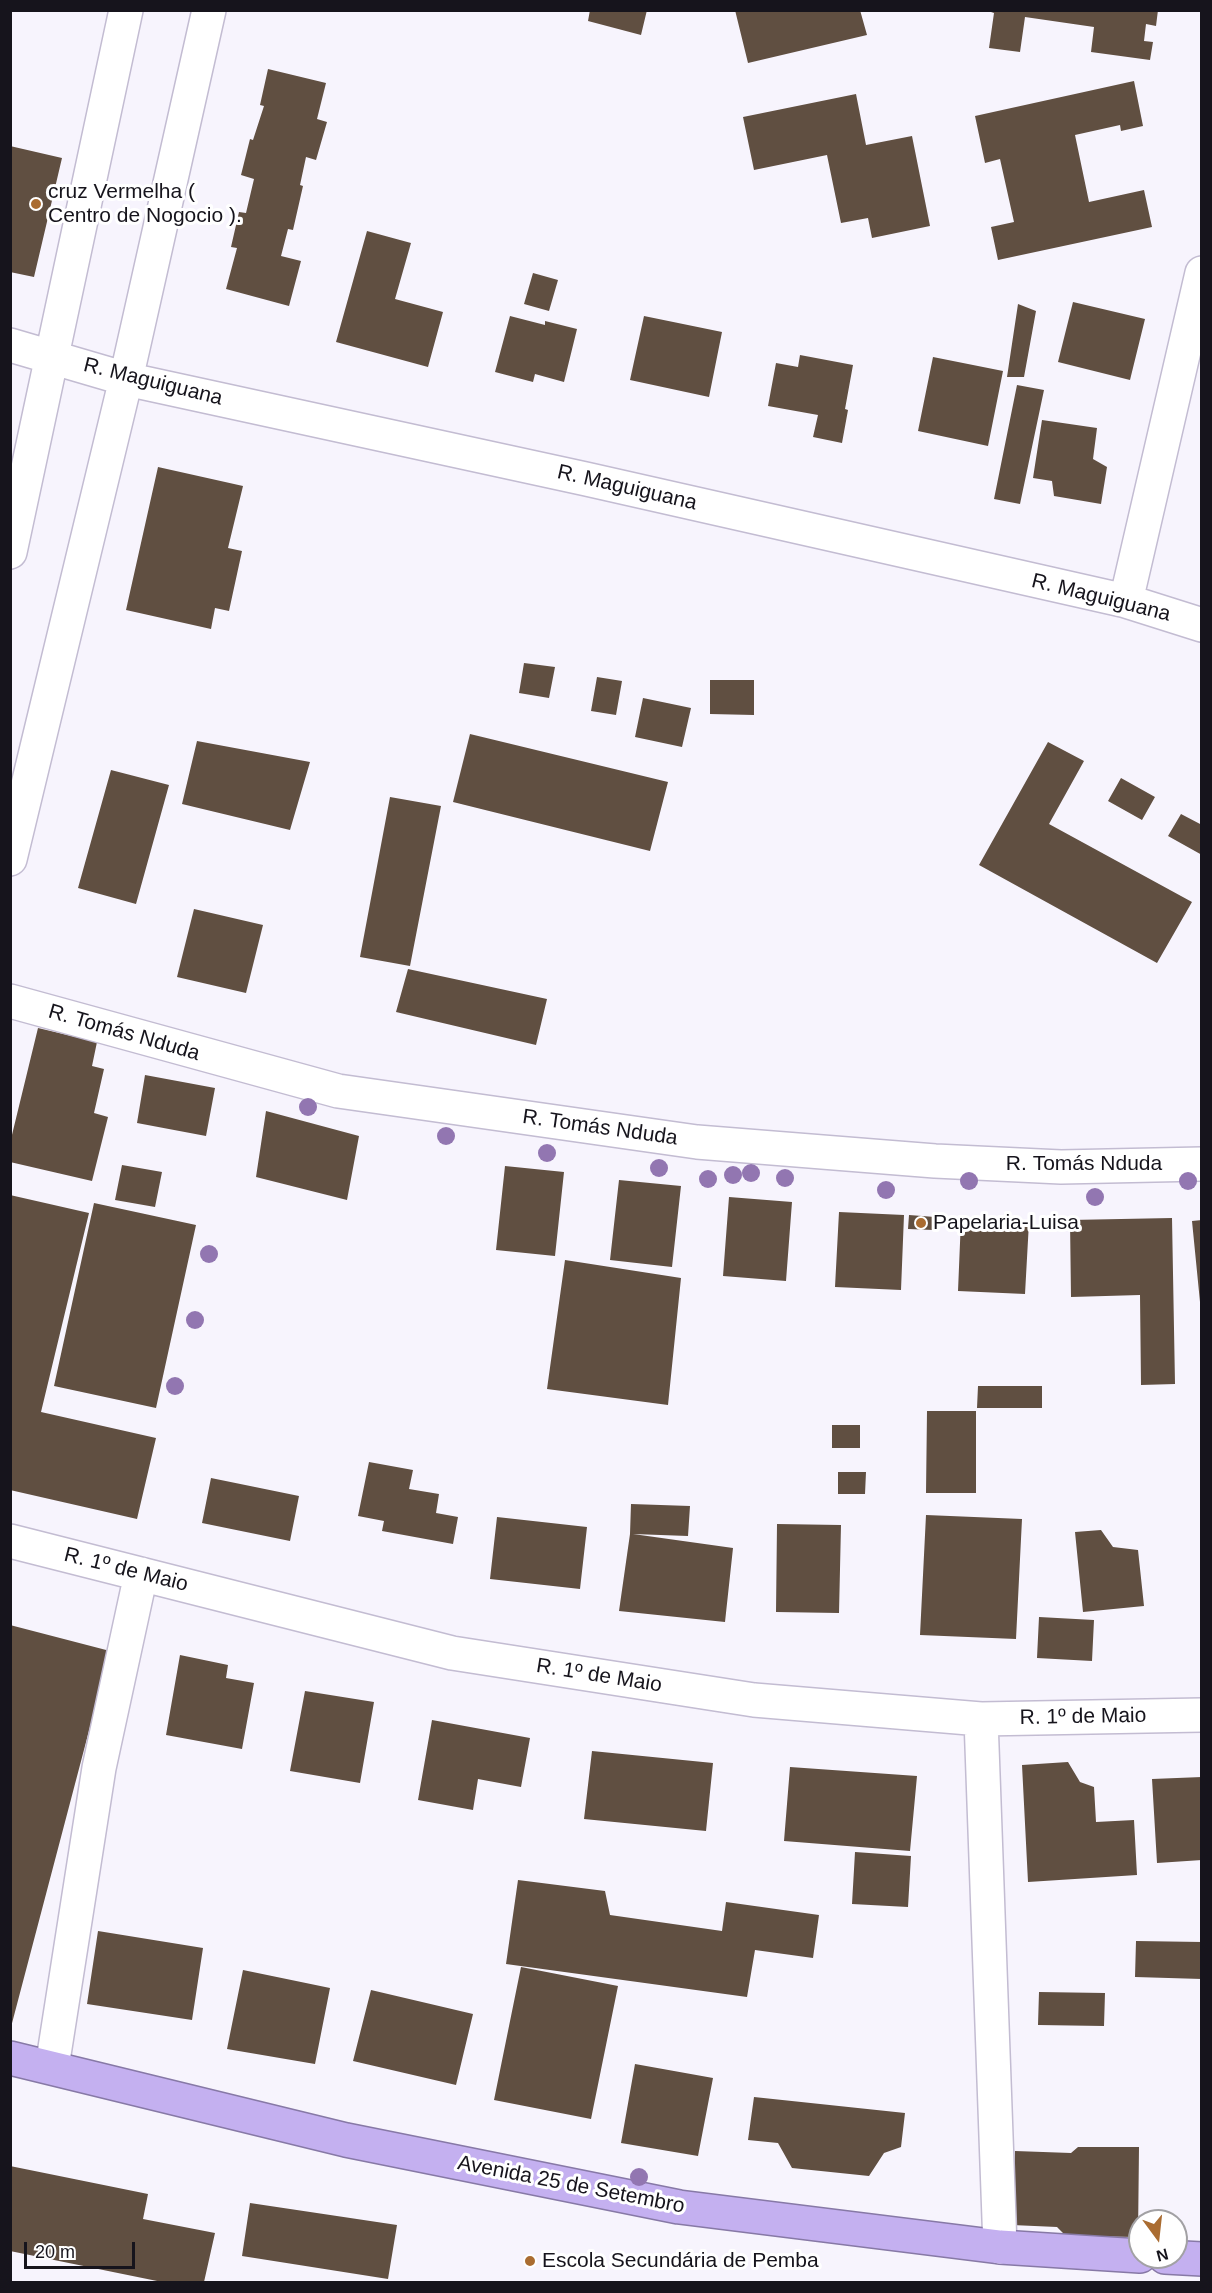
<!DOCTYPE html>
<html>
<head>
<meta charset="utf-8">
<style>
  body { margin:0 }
  #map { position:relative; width:1212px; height:2293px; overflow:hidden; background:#f7f4fd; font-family:Helvetica,sans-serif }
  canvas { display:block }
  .frame { position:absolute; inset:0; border:12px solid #16141c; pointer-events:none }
  .north { position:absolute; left:1128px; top:2209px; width:60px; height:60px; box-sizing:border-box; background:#fff; border:2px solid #a2a1a4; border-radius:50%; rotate:165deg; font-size:16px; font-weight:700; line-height:24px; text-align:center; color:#16141c }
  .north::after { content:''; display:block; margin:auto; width:21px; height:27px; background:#aa6c31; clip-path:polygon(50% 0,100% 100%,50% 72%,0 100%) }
  .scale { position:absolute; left:24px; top:2242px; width:111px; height:27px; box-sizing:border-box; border:3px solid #16141c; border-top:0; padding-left:8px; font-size:18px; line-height:21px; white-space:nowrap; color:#16141c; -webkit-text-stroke:4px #fff; paint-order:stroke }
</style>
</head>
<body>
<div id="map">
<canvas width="1212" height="2293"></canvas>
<div class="frame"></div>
<div class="north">N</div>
<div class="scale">20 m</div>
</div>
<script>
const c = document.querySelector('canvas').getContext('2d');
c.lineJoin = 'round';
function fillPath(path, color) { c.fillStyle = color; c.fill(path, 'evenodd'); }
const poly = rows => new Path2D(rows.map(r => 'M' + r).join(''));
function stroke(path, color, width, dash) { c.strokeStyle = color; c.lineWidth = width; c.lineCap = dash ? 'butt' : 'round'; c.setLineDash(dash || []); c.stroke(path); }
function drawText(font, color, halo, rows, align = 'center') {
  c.font = font + ' Helvetica,sans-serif'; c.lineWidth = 6; c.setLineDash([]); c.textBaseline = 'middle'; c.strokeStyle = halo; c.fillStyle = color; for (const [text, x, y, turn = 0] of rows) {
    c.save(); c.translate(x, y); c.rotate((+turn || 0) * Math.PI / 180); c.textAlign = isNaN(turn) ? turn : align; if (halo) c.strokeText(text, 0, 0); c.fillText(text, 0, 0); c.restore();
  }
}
const building = poly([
  [590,10,647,10,641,35,588,21],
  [735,10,860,10,867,35,748,63],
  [985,10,1158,10,1156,26,1146,24,1144,41,1153,42,1150,60,1091,52,1094,27,1025,17,1020,52,989,48,994,13],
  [268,69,326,83,317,119,327,122,316,160,306,157,300,185,303,186,293,230,288,229,281,256,301,261,289,306,226,289,237,248,231,247,239,212,246,213,254,179,241,175,250,139,253,140,264,106,260,105],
  [1134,81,1143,126,1121,131,1120,125,1075,135,1089,202,1144,190,1152,227,998,260,991,227,1014,222,1000,159,985,163,975,116],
  [856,94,866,145,912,136,930,226,872,238,868,218,841,223,827,155,754,170,743,117],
  [10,146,62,158,34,277,10,272],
  [367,231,411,243,395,299,443,312,428,367,336,342],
  [533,273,558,280,549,311,524,304],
  [1073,302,1145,319,1130,380,1058,362],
  [1018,304,1036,311,1024,377,1007,377],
  [510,316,545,325,545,321,577,329,564,382,535,374,533,382,495,372],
  [644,316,722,332,709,397,630,380],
  [800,355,853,365,845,409,848,410,842,443,813,437,818,415,768,406,776,363,798,367],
  [933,357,1003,371,988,446,918,431],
  [1017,385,1044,390,1020,504,994,499],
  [1042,420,1097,428,1093,459,1107,467,1101,504,1054,496,1052,481,1033,478],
  [158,467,243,486,228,548,242,551,229,611,215,608,211,629,126,610],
  [524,663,555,667,549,698,519,693],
  [597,677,622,681,616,715,591,711],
  [710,680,754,680,754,715,710,714],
  [643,698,691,708,682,747,635,737],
  [470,734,668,782,650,851,453,802],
  [197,741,310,762,290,830,182,804],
  [1048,742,1084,761,1049,824,1192,902,1157,963,979,865],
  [111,770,169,785,136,904,78,888],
  [1121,778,1155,797,1142,820,1108,801],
  [390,797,441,806,410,966,360,957],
  [1181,814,1202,825,1202,855,1168,836],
  [194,909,263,925,246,993,177,977],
  [408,969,547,999,536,1045,396,1012],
  [38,1028,97,1042,92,1066,104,1069,94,1113,108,1117,92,1181,10,1162,10,1143],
  [145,1075,215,1088,206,1136,137,1123],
  [266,1111,359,1136,347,1200,256,1177],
  [122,1165,162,1172,155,1207,115,1200],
  [505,1166,564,1172,555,1256,496,1250],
  [619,1180,681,1186,672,1267,610,1260],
  [10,1195,89,1213,41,1412,156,1438,137,1519,10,1490],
  [729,1197,792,1202,786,1281,723,1276],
  [94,1203,196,1225,156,1408,54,1386],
  [839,1212,904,1215,901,1290,835,1287],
  [909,1215,935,1217,933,1230,908,1229],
  [1172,1218,1175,1384,1141,1385,1140,1295,1071,1297,1070,1220],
  [961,1219,1029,1222,1025,1294,958,1291],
  [1202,1220,1202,1302,1200,1302,1192,1221],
  [565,1260,681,1278,668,1405,547,1389],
  [978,1386,1042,1386,1042,1408,977,1408],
  [927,1411,976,1411,976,1493,926,1493],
  [832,1425,860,1425,860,1448,832,1448],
  [369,1462,413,1470,409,1489,439,1494,436,1513,458,1517,453,1544,382,1531,384,1521,358,1516],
  [838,1472,866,1472,865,1494,838,1494],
  [211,1478,299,1496,290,1541,202,1523],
  [631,1504,690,1506,688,1536,633,1534,733,1548,725,1622,619,1611,630,1534],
  [926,1515,1022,1519,1016,1639,920,1635],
  [497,1517,587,1527,580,1589,490,1579],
  [777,1524,841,1525,839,1613,776,1612],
  [1101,1530,1113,1547,1138,1550,1144,1606,1083,1612,1075,1532],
  [1039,1617,1094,1620,1092,1661,1037,1658],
  [10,1625,110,1651,11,2027,10,2027],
  [180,1655,228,1665,226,1678,254,1683,242,1749,166,1735],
  [305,1691,374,1702,360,1783,290,1771],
  [432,1720,530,1738,521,1787,478,1779,473,1810,418,1800],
  [592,1751,713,1763,706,1831,584,1819],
  [1068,1762,1080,1782,1094,1787,1096,1822,1134,1820,1137,1875,1028,1882,1022,1765],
  [790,1767,917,1776,910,1851,784,1841],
  [1202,1777,1202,1860,1157,1863,1152,1779],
  [855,1852,911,1856,908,1907,852,1904],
  [518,1880,605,1891,610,1915,722,1931,726,1902,819,1915,813,1958,755,1950,747,1997,506,1964],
  [98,1931,203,1948,192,2020,87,2004],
  [1136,1941,1202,1942,1202,1979,1135,1977],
  [521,1967,618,1986,591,2119,494,2100],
  [243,1970,330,1988,315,2064,227,2049],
  [371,1990,473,2014,456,2085,353,2061],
  [1039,1992,1105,1993,1104,2026,1038,2025],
  [635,2064,713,2078,698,2156,621,2143],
  [754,2097,905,2113,901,2147,884,2153,869,2176,792,2168,778,2143,748,2140],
  [1078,2147,1139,2147,1138,2237,1066,2236,1057,2227,1012,2225,1015,2151,1071,2153],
  [10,2166,148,2194,143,2219,215,2233,204,2282,162,2282,10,2251],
  [250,2203,397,2225,388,2279,242,2256]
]);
const minor = poly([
  [10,345,126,379,586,479,1126,601,1202,625],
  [10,552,126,10],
  [1126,601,1202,273],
  [10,859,126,379,209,10],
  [10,1001,338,1091,697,1142,935,1161,1061,1167,1202,1164],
  [10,1541,452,1653,754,1700,981,1719,1202,1715],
  [981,1719,1000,2247],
  [52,2067,99,1768,141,1574]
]);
const highway = poly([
  [10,2058,346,2140,679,2207,1000,2247,1140,2256],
  [1165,2257,1202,2259]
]);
const trees = [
  [308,1107],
  [446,1136],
  [547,1153],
  [659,1168],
  [751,1173],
  [733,1175],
  [785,1178],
  [708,1179],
  [969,1181],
  [1188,1181],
  [886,1190],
  [1095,1197],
  [209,1254],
  [195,1320],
  [175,1386],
  [639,2177]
];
const markers = [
  [36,204,6,"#aa6c31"],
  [921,1223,6,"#aa6c31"],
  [530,2261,6,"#aa6c31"]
];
const poiNames = [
  ["cruz Vermelha (",48,192],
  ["Centro de Nogocio ).",48,216],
  ["Papelaria-Luisa",933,1223],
  ["Escola Secundária de Pemba",542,2261]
];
const streetNames = [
  ["R. Maguiguana",153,382,14],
  ["R. Maguiguana",627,488,13],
  ["R. Maguiguana",1101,598,14],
  ["R. Tomás Nduda",124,1033,16],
  ["R. Tomás Nduda",600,1128,8],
  ["R. Tomás Nduda",1084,1164],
  ["R. 1º de Maio",126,1570,14],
  ["R. 1º de Maio",599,1676,9],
  ["R. 1º de Maio",1083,1717,-1],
  ["Avenida 25 de Setembro",571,2185,11]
];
fillPath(building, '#604f41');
stroke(minor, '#c3bcd2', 36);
stroke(highway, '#8779a6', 36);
stroke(minor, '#fff', 33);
stroke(highway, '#c4b0f0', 33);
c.fillStyle = '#9276b1';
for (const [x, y] of trees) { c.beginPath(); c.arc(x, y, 9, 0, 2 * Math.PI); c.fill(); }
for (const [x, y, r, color] of markers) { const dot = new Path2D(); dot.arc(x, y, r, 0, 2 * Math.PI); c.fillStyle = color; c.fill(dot); stroke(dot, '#fff', 2); }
drawText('21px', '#16141c', '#fff', poiNames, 'left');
drawText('21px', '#16141c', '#fff', streetNames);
</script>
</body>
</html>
